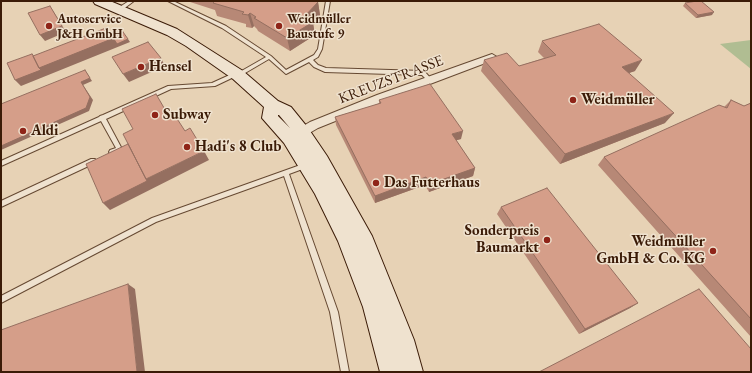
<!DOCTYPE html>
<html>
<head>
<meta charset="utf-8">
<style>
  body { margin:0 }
  #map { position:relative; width:752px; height:373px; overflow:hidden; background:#e7d2b5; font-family:"EB Garamond",serif }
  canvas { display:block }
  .frame { position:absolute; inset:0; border:2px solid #3b1b07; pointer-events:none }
</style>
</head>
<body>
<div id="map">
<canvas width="752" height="373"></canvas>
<div class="frame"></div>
</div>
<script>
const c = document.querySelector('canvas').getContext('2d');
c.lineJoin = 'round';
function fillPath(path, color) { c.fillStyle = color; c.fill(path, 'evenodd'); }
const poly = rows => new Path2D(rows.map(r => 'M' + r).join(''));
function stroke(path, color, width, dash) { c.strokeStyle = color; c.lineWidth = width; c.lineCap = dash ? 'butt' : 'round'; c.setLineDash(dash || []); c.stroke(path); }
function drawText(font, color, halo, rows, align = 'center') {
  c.font = font + ' "EB Garamond",serif'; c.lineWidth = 3; c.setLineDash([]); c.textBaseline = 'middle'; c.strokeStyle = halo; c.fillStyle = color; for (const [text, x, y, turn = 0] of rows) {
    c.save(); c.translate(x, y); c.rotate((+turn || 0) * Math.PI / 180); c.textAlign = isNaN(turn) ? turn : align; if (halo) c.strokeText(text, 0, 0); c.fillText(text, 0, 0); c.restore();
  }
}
const green = poly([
  [751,40,751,69,720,44]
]);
const service = poly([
  [129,1,134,1,122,10,118,10,118,8,129,1],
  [168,1,173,1,226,26,271,56,286,70,314,55,318,49,326,1,330,1,322,49,318,57,313,60,318,65,326,68,423,71,425,72,433,81,431,83,429,82,422,75,325,72,314,67,309,62,286,74,269,59,240,76,236,76,215,86,171,89,106,119,122,149,121,151,114,154,110,154,109,152,110,150,116,148,101,121,1,166,1,161,99,117,100,116,103,115,168,86,212,83,234,73,238,73,266,57,222,28,168,1],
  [91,159,95,159,96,161,95,163,1,207,1,201,91,159],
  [306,163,309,165,308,167,289,174,338,312,349,372,341,372,330,312,284,176,156,222,1,303,1,296,152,218,306,163]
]);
const minor = poly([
  [492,54,497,57,496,59,385,101,318,128,306,135,302,136,298,135,296,132,298,129,310,122,377,95,492,54]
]);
const secondary = poly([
  [93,1,110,1,177,29,243,71,278,101,291,107,308,128,327,156,372,236,414,340,423,372,380,372,363,307,338,241,315,194,284,143,262,118,264,107,233,79,186,46,167,35,95,4,93,1],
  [278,115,279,115,290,128,278,116,278,115]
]);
const wall = poly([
  [187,1,316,1,318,2,320,15,313,23,315,35,290,51,258,31,257,29,254,26,252,28,246,27,246,24,217,16,215,10],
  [685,3,712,15,696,18,683,6],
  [542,41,635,71,628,73,665,123,560,164,481,71,484,60,519,66,544,58,538,52],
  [379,100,461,139,456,140,475,168,473,176,429,192,425,185,375,203,336,125,335,117,379,104],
  [731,100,744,106,751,103,751,337,598,165,604,157,724,107],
  [501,207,638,303,630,308,579,334,497,214]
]);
const shadedWall = poly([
  [318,2,320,15,313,23,315,35,290,51,287,38,304,17],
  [50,6,66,32,45,41,40,35],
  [714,12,712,15,696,18,698,15],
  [250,13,254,26,252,28,248,15],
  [114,38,128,39,130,42,21,86,15,80,39,68,32,54,37,60],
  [161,58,165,66,129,82,123,74],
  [642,60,635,71,615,78,622,67],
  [85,70,92,81,83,85,93,100,89,111,1,150,1,146,81,82],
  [674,113,665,123,560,164,565,154],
  [463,131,461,139,450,142,452,134],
  [204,151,209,160,110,210,103,203,146,179],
  [475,168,473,176,429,192,430,184],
  [426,177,425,185,375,203,375,196],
  [128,284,135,289,145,372,137,372],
  [638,303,630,308,579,334,585,329]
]);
const building = poly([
  [215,1,315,1,318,2,304,17,313,22,287,38,254,18,256,17,250,13,248,15,242,14,244,12,213,3,215,1],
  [697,1,701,1,714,12,698,15,685,3,697,1],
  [50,6,62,26,40,35,28,13,50,6],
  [599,24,642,60,622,67,674,113,565,154,484,60,507,53,519,66,556,55,542,41,599,24],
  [106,28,114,38,39,68,33,56,106,28],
  [123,32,128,39,117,44,112,36,123,32],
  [148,42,161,58,123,74,112,57,148,42],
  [32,54,33,55,33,56,39,68,41,70,15,80,7,63,32,54],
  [85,70,90,78,81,82,90,97,86,108,1,146,1,104,85,70],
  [430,84,463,131,452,134,475,168,430,184,426,177,375,196,335,117,381,103,379,100,430,84],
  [156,94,167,113,172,111,185,131,190,128,204,151,146,179,123,134,133,129,122,109,156,94],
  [731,100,744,106,751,103,751,319,604,157,719,105,727,108,731,100],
  [128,144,147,181,103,203,86,164,128,144],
  [547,188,638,303,585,329,501,207,547,188],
  [128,284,137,372,1,372,1,330,128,284],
  [699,289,751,349,751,372,539,372,699,289]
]);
const markers = [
  [49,26,4,"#8f2418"],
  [279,26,4,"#8f2418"],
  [141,67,4,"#8f2418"],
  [573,100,4,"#8f2418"],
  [155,115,4,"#8f2418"],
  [23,131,4,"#8f2418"],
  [187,147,4,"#8f2418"],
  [376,183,4,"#8f2418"],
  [547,240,4,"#8f2418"],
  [713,251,4,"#8f2418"]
];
const farPoinames = [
  ["Autoservice",57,19],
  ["J&H GmbH",57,34],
  ["Weidmüller",287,19],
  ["Baustufe 9",287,34]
];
const poiNames = [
  ["Hensel",149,67],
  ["Weidmüller",581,100],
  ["Subway",163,115],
  ["Aldi",31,131],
  ["Hadi's 8 Club",195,147],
  ["Das Futterhaus",384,183],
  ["Sonderpreis",539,231,"right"],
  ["Baumarkt",539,248,"right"],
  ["Weidmüller",705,242,"right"],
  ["GmbH & Co. KG",705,259,"right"]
];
const streetNames = [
  ["KREUZSTRASSE",391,80,-21]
];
fillPath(green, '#b0bd92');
stroke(service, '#664932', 2);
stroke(minor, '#664932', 2);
stroke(secondary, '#3b1b07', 2);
fillPath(service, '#efe2cf');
fillPath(minor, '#efe2cf');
fillPath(secondary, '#efe2cf');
fillPath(wall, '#b78876');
fillPath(shadedWall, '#956f60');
fillPath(building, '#d59e89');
stroke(building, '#956f60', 1);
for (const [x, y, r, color] of markers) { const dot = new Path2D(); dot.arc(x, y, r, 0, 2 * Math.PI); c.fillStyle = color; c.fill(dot); stroke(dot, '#efe2cf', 1.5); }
drawText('bold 13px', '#3b1b07', '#efe2cf', farPoinames, 'left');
drawText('bold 15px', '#3b1b07', '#efe2cf', poiNames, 'left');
drawText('15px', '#3b1b07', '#efe2cf', streetNames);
</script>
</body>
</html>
